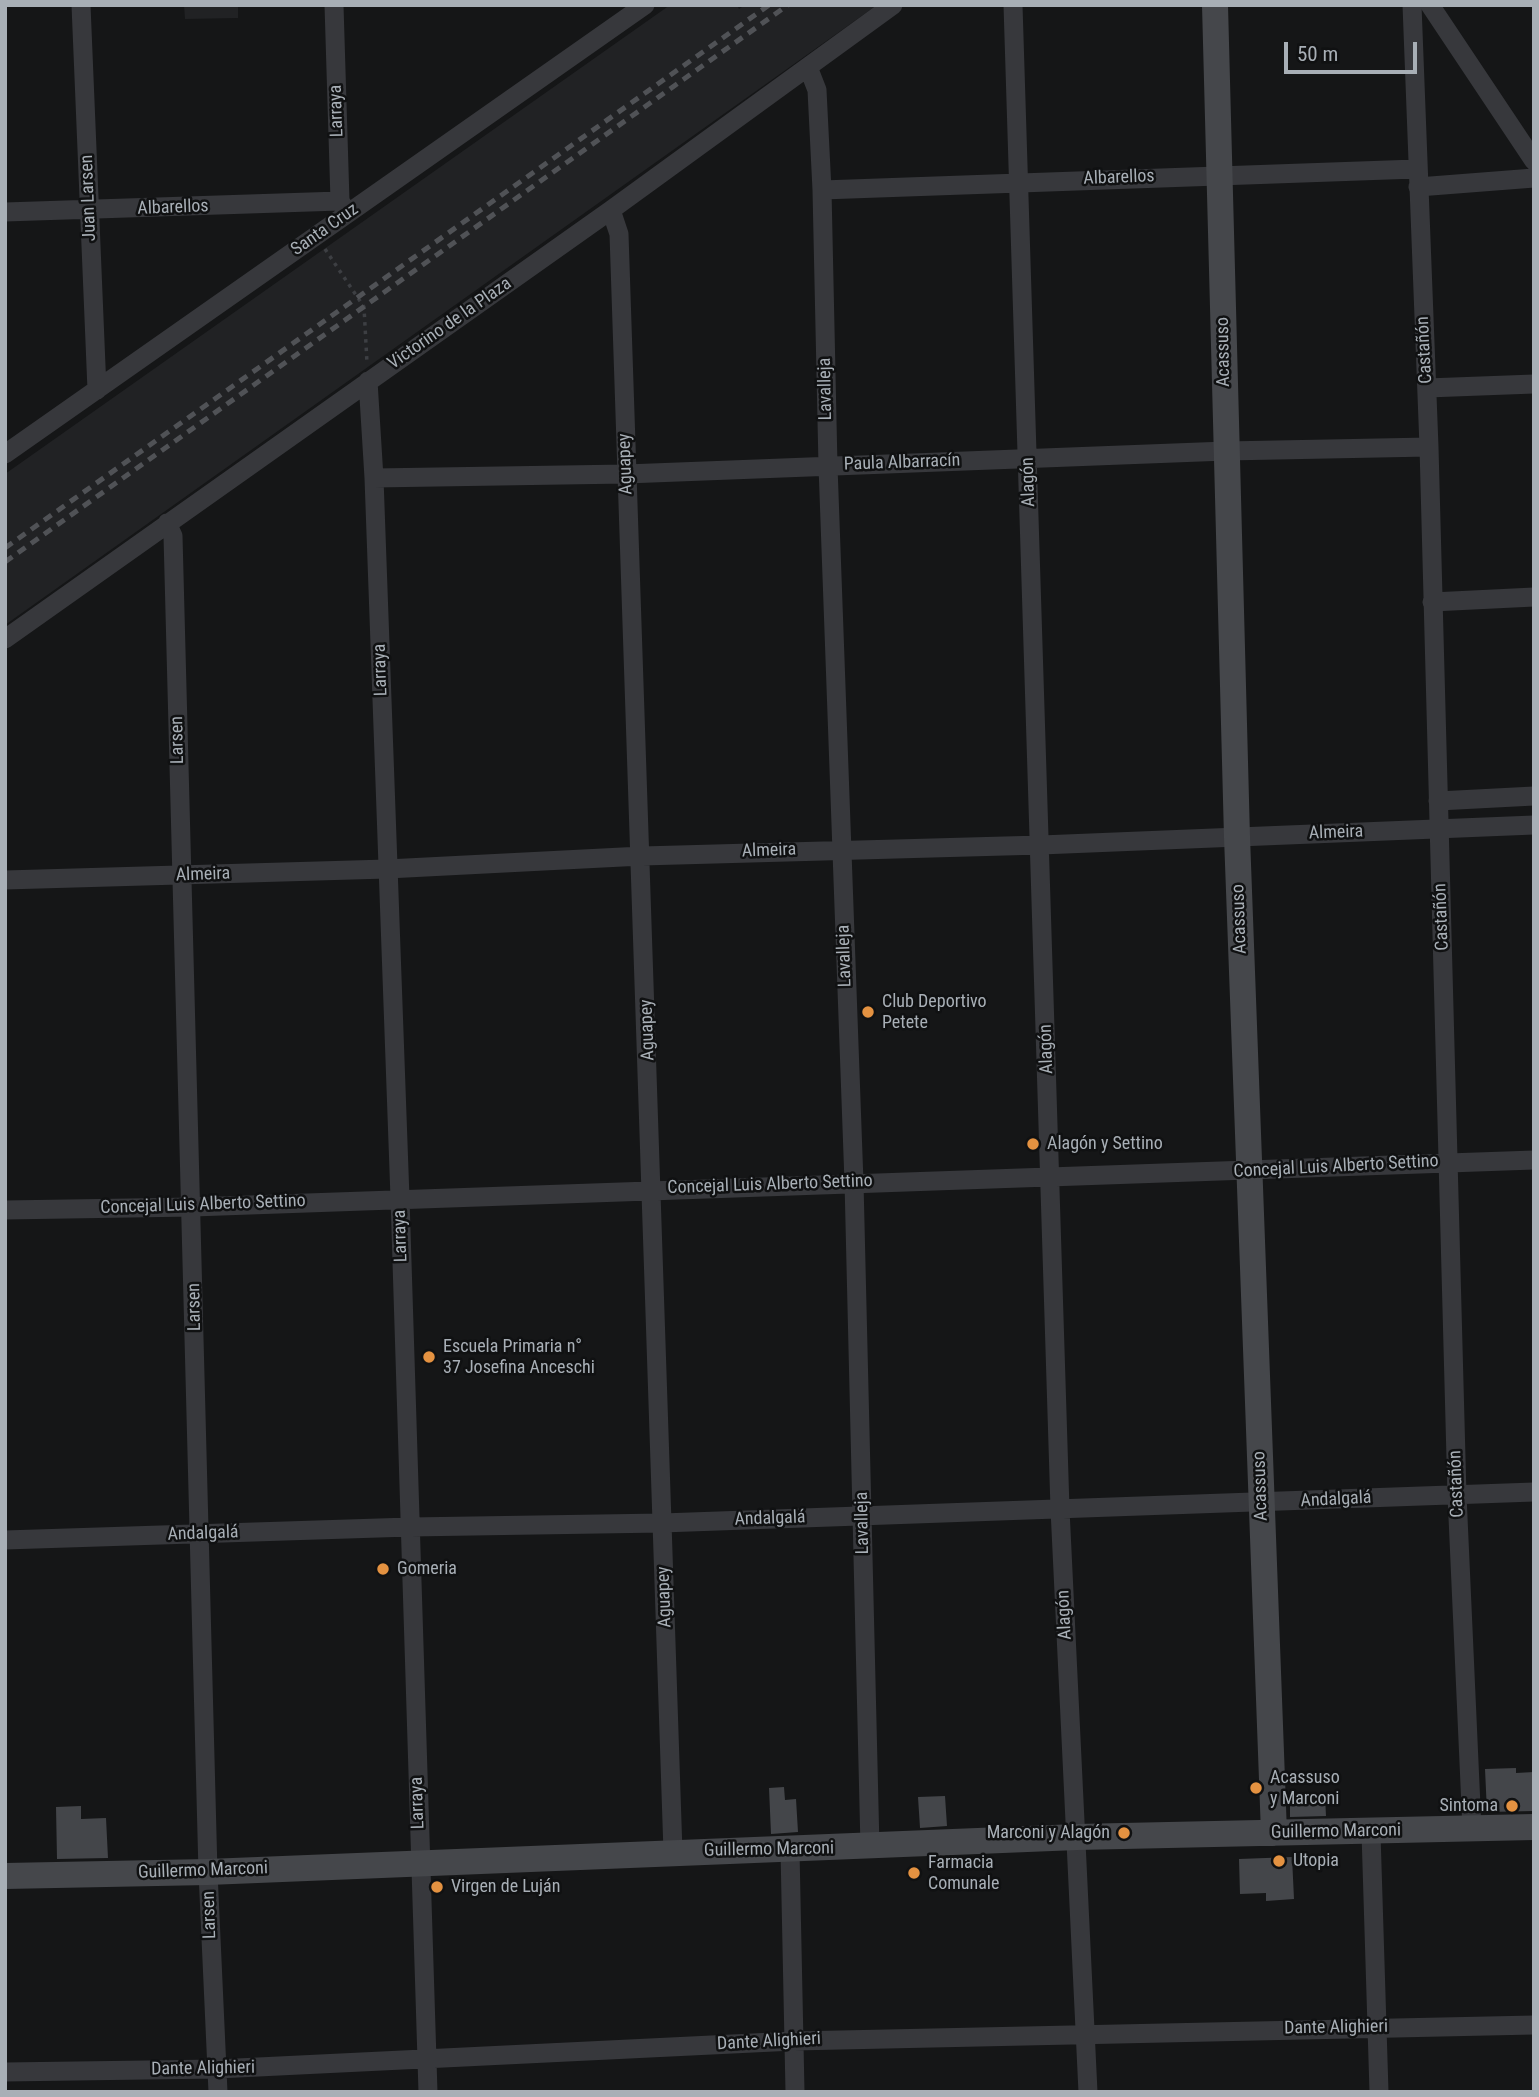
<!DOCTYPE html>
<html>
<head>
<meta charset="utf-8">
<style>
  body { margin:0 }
  #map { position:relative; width:1539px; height:2097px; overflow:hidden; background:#151617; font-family:"Roboto Condensed",sans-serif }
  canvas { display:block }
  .frame { position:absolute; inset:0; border:7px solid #a8afb6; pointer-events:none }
  .scale { position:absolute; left:1284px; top:42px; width:133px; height:32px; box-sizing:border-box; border:4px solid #a8afb6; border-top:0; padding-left:9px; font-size:21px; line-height:24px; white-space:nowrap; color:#a8afb6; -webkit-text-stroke:5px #101112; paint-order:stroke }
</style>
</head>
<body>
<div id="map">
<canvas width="1539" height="2097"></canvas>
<div class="frame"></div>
<div class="scale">50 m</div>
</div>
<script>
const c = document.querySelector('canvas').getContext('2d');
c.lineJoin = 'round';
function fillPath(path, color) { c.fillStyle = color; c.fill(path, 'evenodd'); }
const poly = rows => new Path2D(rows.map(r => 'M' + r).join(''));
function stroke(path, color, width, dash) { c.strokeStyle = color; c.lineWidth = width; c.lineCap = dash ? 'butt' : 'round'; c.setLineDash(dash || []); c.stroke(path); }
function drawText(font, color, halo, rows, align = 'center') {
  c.font = font + ' "Roboto Condensed",sans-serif'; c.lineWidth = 5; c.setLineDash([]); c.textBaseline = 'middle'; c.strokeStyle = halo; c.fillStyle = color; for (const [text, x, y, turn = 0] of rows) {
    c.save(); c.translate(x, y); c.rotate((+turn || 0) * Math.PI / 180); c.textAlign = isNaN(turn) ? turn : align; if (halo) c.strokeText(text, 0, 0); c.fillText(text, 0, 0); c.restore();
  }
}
const built = poly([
  [184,5,238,5,238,18,185,19],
  [670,5,737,5,739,9,745,5,877,5,5,625,5,474]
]);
const building = poly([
  [1516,1768,1516,1773,1534,1772,1534,1811,1487,1812,1485,1769],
  [784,1787,785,1800,796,1799,798,1832,771,1834,769,1788],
  [945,1796,947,1826,920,1828,918,1797],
  [1325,1796,1326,1816,1290,1817,1290,1797],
  [81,1806,81,1819,106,1818,108,1858,57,1859,56,1807],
  [1292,1857,1294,1899,1266,1901,1266,1893,1240,1894,1239,1859]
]);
const path = poly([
  [325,249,364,307,367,363]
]);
const street = poly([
  [81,5,97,390],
  [334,5,340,201,347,212],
  [1013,5,1060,1509,1088,2092],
  [1412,5,1429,447,1457,1495,1472,1829],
  [1430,5,1534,161],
  [808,67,817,90,822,190,828,466,854,1182,870,1847],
  [1418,187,1534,178],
  [822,190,1416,169],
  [611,210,619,234,673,1852],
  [5,212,340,201],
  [368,381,374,478,400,1198,428,2092],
  [1427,388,1534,384],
  [5,454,645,5],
  [374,478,626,474,1226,451,1429,447],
  [167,523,173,536,208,1872,218,2092],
  [1432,602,1534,597],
  [5,639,611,210,893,5],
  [1438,801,1534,796],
  [5,880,387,869,642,856,1041,845,1534,825],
  [5,1210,193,1207,1534,1160],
  [5,1540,410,1527,662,1523,1534,1492],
  [1371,1833,1379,2092],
  [790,1850,795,2092],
  [5,2072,217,2069,794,2041,1534,2025]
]);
const secondary = poly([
  [1215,5,1237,837,1274,1833],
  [5,1876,208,1872,1077,1837,1534,1827]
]);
const rail = poly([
  [5,548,769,5],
  [5,562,788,5]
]);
const markers = [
  [868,1012,7,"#e49241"],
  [1033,1144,7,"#e49241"],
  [429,1357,7,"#e49241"],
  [383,1569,7,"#e49241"],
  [1256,1788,7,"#e49241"],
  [1512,1806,7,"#e49241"],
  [1124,1833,7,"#e49241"],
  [1279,1861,7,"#e49241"],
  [914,1873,7,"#e49241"],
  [437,1887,7,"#e49241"]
];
const streetNames = [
  ["Larraya",337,111,-92],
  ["Albarellos",1119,178,-2],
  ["Juan Larsen",89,198,-92],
  ["Albarellos",173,208,-2],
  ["Santa Cruz",325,230,-35],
  ["Victorino de la Plaza",450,324,-35],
  ["Castañón",1425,350,-93],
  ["Acassuso",1224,352,-91],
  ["Lavalleja",826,389,-91],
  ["Paula Albarracín",902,463,-2],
  ["Aguapey",626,464,-92],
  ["Alagón",1029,482,-92],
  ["Larraya",381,670,-92],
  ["Larsen",178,740,-91],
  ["Almeira",1336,833,-2],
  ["Almeira",769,851,-2],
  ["Almeira",203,875,-2],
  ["Castañón",1442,917,-92],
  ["Acassuso",1240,919,-92],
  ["Lavalleja",845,956,-92],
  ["Aguapey",648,1030,-92],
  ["Alagón",1047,1049,-92],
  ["Concejal Luis Alberto Settino",1336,1167,-3],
  ["Concejal Luis Alberto Settino",770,1185,-2],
  ["Concejal Luis Alberto Settino",203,1205,-2],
  ["Larraya",401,1236,-92],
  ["Larsen",195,1307,-91],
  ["Castañón",1457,1484,-92],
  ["Acassuso",1261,1486,-92],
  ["Andalgalá",1336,1500,-3],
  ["Andalgalá",770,1519,-2],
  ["Lavalleja",863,1523,-91],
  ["Andalgalá",203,1534,-2],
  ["Aguapey",665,1597,-92],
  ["Alagón",1065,1615,-93],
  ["Larraya",418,1803,-92],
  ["Guillermo Marconi",1336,1832,-1],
  ["Guillermo Marconi",769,1850,-1],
  ["Guillermo Marconi",203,1871,-2],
  ["Larsen",210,1915,-92],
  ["Dante Alighieri",1336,2028,-1],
  ["Dante Alighieri",769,2042,-3],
  ["Dante Alighieri",203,2069,-1]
];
const poiNames = [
  ["Club Deportivo",882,1002],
  ["Petete",882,1023],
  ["Alagón y Settino",1047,1144],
  ["Escuela Primaria n°",443,1347],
  ["37 Josefina Anceschi",443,1368],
  ["Gomeria",397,1569],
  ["Acassuso",1270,1778],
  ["y Marconi",1270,1799],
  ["Sintoma",1498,1806,"right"],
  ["Marconi y Alagón",1110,1833,"right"],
  ["Utopia",1293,1861],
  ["Farmacia",928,1863],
  ["Comunale",928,1884],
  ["Virgen de Luján",451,1887]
];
fillPath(built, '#212224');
fillPath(building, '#44464a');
stroke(path, '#3d3f43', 3.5, [3.5, 5]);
stroke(street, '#37383c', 19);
stroke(secondary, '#45474b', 26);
stroke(rail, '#505256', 5, [9, 7]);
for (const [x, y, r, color] of markers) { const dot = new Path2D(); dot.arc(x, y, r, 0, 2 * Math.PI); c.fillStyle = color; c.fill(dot); stroke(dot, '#101112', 2.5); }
drawText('18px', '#a8afb6', '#101112', streetNames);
drawText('18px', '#a8afb6', '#101112', poiNames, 'left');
</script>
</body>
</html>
